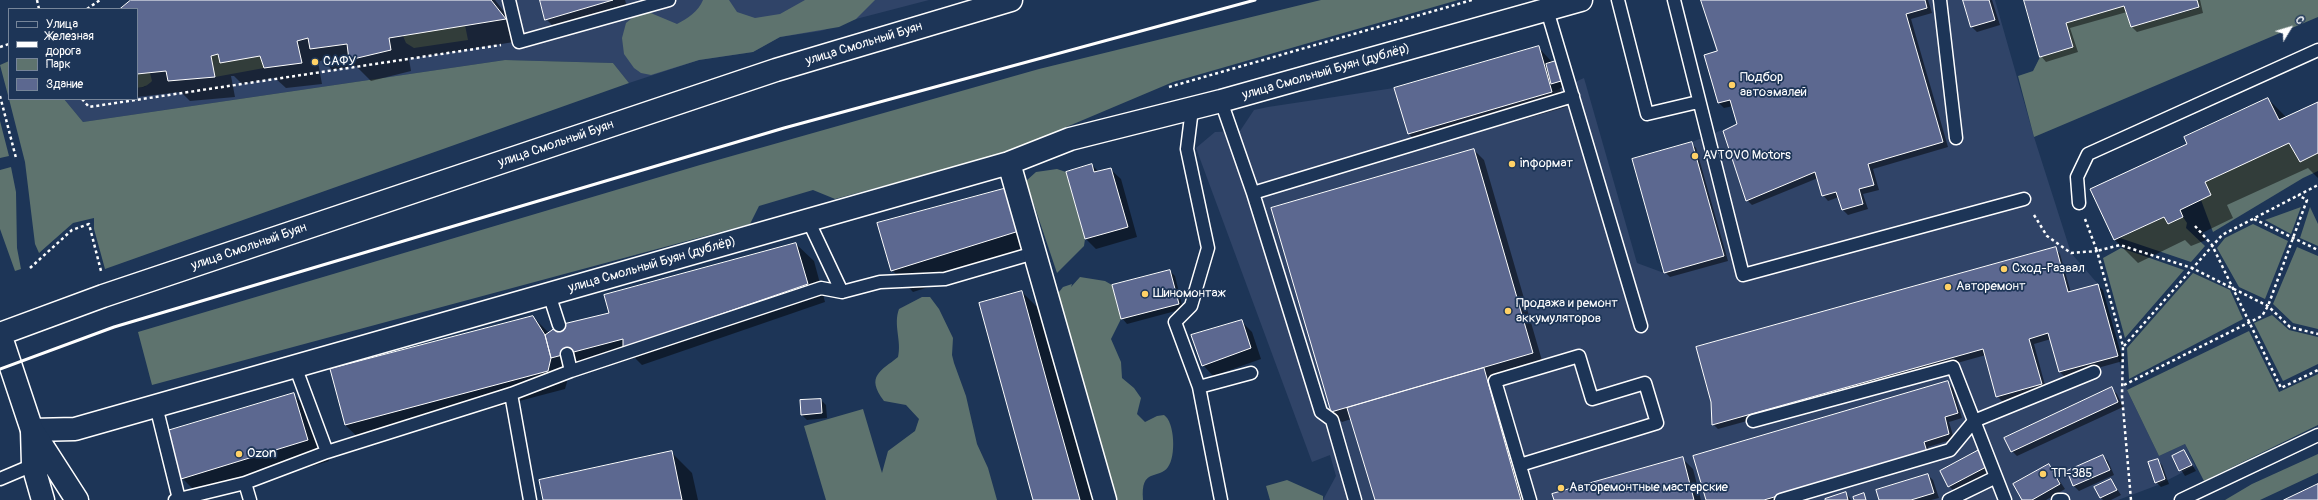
<!DOCTYPE html>
<meta charset="utf-8">
<style>
body{margin:0}
#map{position:relative;width:2318px;height:500px;overflow:hidden;background:#1d3557;font-family:Pangolin,sans-serif}
canvas{display:block}
.legend{position:absolute;left:8px;top:8px;width:130px;height:92px;box-sizing:border-box;background:#1d3557;border:1px solid #77869a;margin:0;padding:5px 7px;list-style:none;font-size:12px;color:#fff}
.legend li{display:flex;align-items:center;gap:8px;height:20px}
.legend b{width:20px;border:1px solid #77869a}
.north{position:absolute;left:2270px;top:8px;width:40px;height:40px;-webkit-text-stroke:3px #1d3557;paint-order:stroke;rotate:52deg;font-size:11px;font-weight:700;line-height:16px;text-align:center;color:#fff}
.north::after{content:'';display:block;margin:auto;width:14px;height:18px;background:#fff;clip-path:polygon(50% 0,100% 100%,50% 72%,0 100%)}
</style>
<div id="map">
<canvas width="2318" height="500"></canvas>
<ul class="legend">
<li><b style="height:5px;background:#1d3557"></b>Улица</li>
<li><b style="height:5px;background:#fff"></b>Железная дорога</li>
<li><b style="height:11px;background:#5e736e"></b>Парк</li>
<li><b style="height:11px;background:#5c6890"></b>Здание</li>
</ul>
<div class="north">С</div>
</div>
<script>
const c = document.querySelector('canvas').getContext('2d');
c.lineJoin = 'round';
function fillPath(path, color) { c.fillStyle = color; c.fill(path, 'evenodd'); }
function strokePath(path, color, width, dash) { c.strokeStyle = color; c.lineWidth = width; c.lineCap = dash ? 'butt' : 'round'; c.setLineDash(dash || []); c.stroke(path); }
function drawText(font, color, halo, rows, align = 'center') {
  c.font = font + ' Pangolin,sans-serif'; c.lineWidth = 3.5; c.setLineDash([]); c.textBaseline = 'middle'; c.strokeStyle = halo; c.fillStyle = color; for (const [text, x, y, turn = 0] of rows) {
    c.save(); c.translate(x, y); c.rotate((+turn || 0) * Math.PI / 180); c.textAlign = isNaN(turn) ? turn : align; if (halo) c.strokeText(text, 0, 0); c.fillText(text, 0, 0); c.restore();
  }
}
const built = new Path2D(`
 M131,0H929L856,19L821,31L780,37L753,52L699,60L629,83L613,63L505,60L83,122L64,99H137V88L145,87L150,73L137,74V9Z
 M1701,0H1995L2034,137L2071,253L2098,284L2127,390L2159,456L2185,444L2195,466L2158,485L2118,500H1323L1336,476L1330,455L1312,462L1196,148L1215,132L1240,131L1254,110L1268,107L1394,88L1408,134L1552,92L1584,78L1637,263L1664,273L1724,256L1692,142L1737,124L1730,100L1718,103L1704,55L1716,51Z`);
const green = new Path2D(`
 M703,0H729L737,12L755,18L780,14L805,0H875L856,19L839,27L780,37L753,52L699,60L651,75L641,73L634,68L624,54L622,38L626,23L632,18L646,11L677,24C688,18 698,12 703,0Z
 M1321,0H1458L1173,82L1064,128L1066,137L835,199L813,190L759,206L750,224L152,385L138,332L700,165L1039,69Z
 M2197,0H2318V17L2034,137L2018,76L2033,71L2040,57L2073,47L2066,23L2124,6L2131,27L2199,8Z
 M465,25L468,40L414,48L406,43L403,36Z
 M218,54L220,63L260,56L264,68L215,77L211,56Z
 M505,60L613,63L629,83L105,269L94,229V218L73,223L39,253L35,244L25,162L9,99H64L83,122Z
 M9,61V99L0,65Z
 M150,73L152,81C147,86 144,87 137,88V74Z
 M0,121L9,156L0,158Z
 M2289,143L2300,162L2318,153V171L2303,178L2213,232L2201,200L2211,195L2205,182Z
 M11,167L16,192L17,248L21,269L15,271L0,229V170Z
 M1057,169L1066,172L1085,239L1084,246L1057,273L1026,181L1036,172Z
 M2301,207L2291,234L2265,220Z
 M2310,207L2318,224V246L2300,238Z
 M2164,217L2168,224L2183,217L2187,223L2186,228L2205,246L2191,262L2120,238Z
 M2253,224L2288,241L2265,299L2239,287L2217,248L2225,238Z
 M2297,247L2318,256V329L2293,323L2273,304Z
 M2121,248L2184,270L2125,338L2103,258Z
 M2193,273L2230,290L2243,319L2129,379L2127,348Z
 M1080,277L1105,281L1112,285L1121,319L1111,339L1121,362L1122,378L1134,388L1141,398L1137,414L1145,422L1157,416L1164,415C1175,422 1176,457 1168,467C1159,480 1140,467 1143,500H1112L1055,297L1063,287L1072,284L1071,287Z
 M922,297H930L939,309L953,338L952,355L954,363L966,396L977,444L988,468L997,500H826L804,426L863,409L882,473L888,451L915,431L919,419L906,405L884,401C865,376 881,371 898,357C902,341 893,325 899,309Z
 M2272,315L2289,330L2318,337V364L2283,381L2254,323Z
 M2249,331L2279,392L2318,374V425L2204,481L2185,444L2159,456L2127,390Z
 M2318,454V473L2260,500H2225L2252,484Z
 M1287,480L1323,496V500H1270L1266,486Z`);
const shadow = new Path2D(`
 M133,0H495L526,40L409,59L411,71L371,81L356,66L332,70L323,60L318,62L322,84L286,88L275,78L242,84L234,76H231L235,97L190,101L181,92L137,97V9H122Z
 M541,0H625L630,17L564,37L546,19Z
 M1703,0H1928L1932,13L1911,19L1948,147L1873,169L1879,190L1863,194L1868,209L1848,215L1843,210L1839,197L1828,201L1823,195L1818,178L1752,205L1747,200L1738,125L1733,106L1724,108L1719,103L1718,52Z
 M1964,0H1992L2000,25L1977,32L1972,27Z
 M2025,0H2200L2203,13L2137,32L2132,27L2127,12L2070,28L2078,52L2046,62L2041,56Z
 M1538,47L1553,63L1556,62L1561,67L1565,86L1560,88L1566,107L1423,148L1409,134L1396,89Z
 M2268,99L2286,117L2318,103V178L2308,168L2227,205L2233,218L2202,233L2206,240L2191,246L2185,240L2138,263L2115,240L2188,144Z
 M1691,143L1696,148L1728,261L1670,277L1665,272Z
 M1474,150L1484,160L1543,364L1493,378L1531,500H1376L1351,419L1342,422L1332,412Z
 M1092,165L1099,172L1110,169L1121,179L1137,237L1096,249L1086,239L1067,172Z
 M1007,189L1040,251L913,292L892,270Z
 M796,244L814,261L825,302L642,365L635,358L569,375L565,389L363,442L345,425L533,317L549,333L610,314Z
 M2055,248L2060,254L2071,293L2098,285L2103,290L2123,361L2065,377L2060,372L2051,339L2034,344L2046,389L2002,401L1997,396L1986,355L1718,429L1713,424Z
 M1170,271L1175,276L1183,309L1127,324L1122,318Z
 M1022,292L1043,313L1095,500H1035Z
 M1241,321L1252,332L1261,359L1213,376L1203,365Z
 M1948,383L1953,388L1962,418L1949,422L1954,439L1928,447L1932,457L1786,500H1707Z
 M2112,389L2117,394L2123,407L2017,456L2012,451Z
 M293,394L314,415L329,461L203,499L182,478Z
 M821,400L826,405L827,418L807,420L802,415Z
 M671,452L692,473L698,500H544Z
 M1979,452L1992,471L1954,491L1949,486Z
 M2184,452L2196,471L2185,476L2173,457Z
 M2103,456L2108,461L2114,475L2079,491L2074,486L2068,472Z
 M1682,458L1693,469L1701,500H1555Z
 M2157,460L2162,465L2169,484L2161,487L2156,482Z
 M2049,465L2065,489L2046,500H2023Z
 M1928,475L1933,480L1939,498L1931,500H1880Z
 M2111,480L2121,495L2111,500H2103L2101,498Z
 M1846,493L1851,500H1826Z`);
const building = new Path2D(`
 M131,0H491L506,19L389,38L391,50L349,60L347,44L310,49L308,38L297,41L302,63L264,68L260,56L220,63L218,54L211,56L215,77L168,81L166,71L137,74V9H120Z
 M540,0H613L545,20Z
 M1701,0H1925L1927,8L1906,14L1943,142L1868,164L1874,185L1859,189L1863,204L1842,210L1836,192L1822,196L1815,172L1746,201L1723,131L1737,124L1730,100L1718,103L1704,55L1717,51Z
 M1963,0H1989L1995,20L1971,27Z
 M2024,0H2197L2199,7L2131,27L2124,6L2066,23L2073,47L2040,57Z
 M1539,46L1552,92L1408,134L1394,88Z
 M1556,61L1561,81L1551,84L1546,64Z
 M2268,98L2279,120L2318,102V153L2300,162L2289,143L2205,182L2211,195L2180,210L2183,217L2168,224L2164,217L2114,240L2090,189L2187,144L2184,137Z
 M1692,142L1724,256L1664,273L1632,159Z
 M1474,149L1533,353L1331,412L1271,208Z
 M1092,164L1094,172L1111,168L1128,227L1085,239L1066,172Z
 M1007,188L1019,231L891,271L877,223Z
 M796,243L808,284L623,348V339L551,358L545,335L559,325L609,313L604,295Z
 M2056,247L2068,292L2098,284L2118,356L2059,372L2048,333L2029,339L2042,384L1996,397L1983,349L1712,425L1711,402L1696,347Z
 M1170,270L1179,304L1121,319L1112,285Z
 M1022,291L1050,393L1080,500H1033L979,303Z
 M533,316L545,335L551,358L548,371L345,425L330,369Z
 M1242,320L1251,348L1202,366L1191,335Z
 M1484,368L1521,500H1375L1347,408Z
 M1948,381L1958,413L1945,417L1949,434L1924,442L1927,452L1764,500H1706L1693,456Z
 M2112,387L2118,402L2011,452L2004,438Z
 M294,393L308,440L181,479L167,431Z
 M821,399L822,413L801,415L800,400Z
 M1979,450L1988,466L1948,487L1940,471Z
 M2184,450L2192,465L2179,471L2172,456Z
 M672,451L682,500H543L539,480Z
 M2103,455L2110,470L2073,486L2067,471Z
 M1683,457L1694,500H1554L1552,494Z
 M2158,459L2165,479L2155,483L2148,462Z
 M2049,464L2060,484L2032,500H2022L2013,484Z
 M1928,474L1934,493L1911,500H1879L1876,490Z
 M2111,479L2117,490L2100,498L2094,487Z
 M2318,484V500H2284Z
 M1846,492L1848,500H1825V499Z
 M1864,493L1866,500H1854L1853,497Z`);
const path = new Path2D(`
 M37,0L39,9
 M87,9L100,0
 M0,47L9,44
 M1169,87L1472,0
 M0,96L16,158
 M82,99L89,107L501,45
 M2034,215L2047,236L2071,253L2097,251L2123,346L2122,396L2131,500
 M2085,219L2097,251L2120,245L2192,268L2268,306L2290,327L2318,334
 M2254,219L2318,250
 M2195,226L2212,245L2281,388L2318,370
 M30,268L72,230L89,224L101,271
 M2124,346L2222,235L2318,185
 M2124,385L2262,316L2268,306L2307,200L2298,195`);
const service = new Path2D(`
 M509,0L519,42L669,0
 M1618,0L1647,114L1698,102
 M1674,0L1743,275L2024,199
 M1940,0L1956,138
 M1547,10L1641,326
 M1221,101L1253,193L1321,412L1332,420L1355,500
 M1192,109L1187,149L1208,248L1191,306L1175,322L1199,387L1221,500
 M1253,193L1573,96
 M2079,203L2077,177L2088,154L2318,50
 M808,220L842,292
 M549,294L559,325
 M567,354L571,371
 M295,366L327,452
 M1199,387L1251,373
 M511,394L530,500
 M156,406L179,499
 M1753,421L1953,367L1996,477
 M1520,465L1657,423L1645,383L1592,399L1579,356L1495,381L1530,500
 M0,479L33,465
 M245,483L250,500
 M175,500L245,483L327,452L511,394L571,371L821,288L842,292L880,282L945,279L1034,253
 M1781,500L1950,450L1974,421L2094,372
 M1949,500L1996,477L2005,500
 M2058,500H2063
 M2181,500L2318,435`);
const minor = new Path2D(`
 M1009,163L1105,500
 M32,430L75,429L1009,163L1070,139L1221,101L1581,0`);
const primary = new Path2D(`
 M0,334L103,296L776,70L1011,0
 M0,334L32,430L77,500
 M32,430L33,465L43,500`);
const rail = new Path2D(`
 M0,369L114,327L784,128L1255,0`);
const markers = [
 [315,62,4,"#ffd166"],
 [1732,85,4,"#ffd166"],
 [1695,156,4,"#ffd166"],
 [1512,164,4,"#ffd166"],
 [2004,269,4,"#ffd166"],
 [1948,287,4,"#ffd166"],
 [1145,294,4,"#ffd166"],
 [1508,311,4,"#ffd166"],
 [239,454,4,"#ffd166"],
 [2043,474,4,"#ffd166"],
 [1561,488,4,"#ffd166"]
];
const streetNames = [
 ["улица Смольный Буян",864,44,-17],
 ["улица Смольный Буян (дублёр)",1326,72,-16],
 ["улица Смольный Буян",556,144,-19],
 ["улица Смольный Буян",249,247,-19],
 ["улица Смольный Буян (дублёр)",652,265,-16]
];
const poiNames = [
 ["САФУ",323,62],
 ["Подбор",1740,78],
 ["автоэмалей",1740,93],
 ["AVTOVO Motors",1703,156],
 ["inформат",1520,164],
 ["Сход-Развал",2012,269],
 ["Авторемонт",1956,287],
 ["Шиномонтаж",1153,294],
 ["Продажа и ремонт",1516,304],
 ["аккумуляторов",1516,319],
 ["Ozon",247,454],
 ["ТП-385",2051,474],
 ["Авторемонтные мастерские",1569,488]
];
fillPath(built, '#304468');
fillPath(green, '#5e736e');
fillPath(shadow, '#0007');
fillPath(building, '#5c6890');
strokePath(building, '#fff', 1);
strokePath(service, '#fff', 15);
strokePath(minor, '#fff', 25);
strokePath(primary, '#fff', 25);
strokePath(path, '#fff', 2.5, [3, 3]);
strokePath(service, '#1d3557', 12);
strokePath(minor, '#1d3557', 22);
strokePath(primary, '#1d3557', 22);
strokePath(rail, '#fff', 3);
for (const [x, y, r, color] of markers) { const dot = new Path2D(); dot.arc(x, y, r, 0, 2 * Math.PI); c.fillStyle = color; c.fill(dot); strokePath(dot, '#1d3557', 1.5); }
drawText('13px', '#fff', '#1d3557', streetNames);
drawText('13px', '#fff', '#1d3557', poiNames, 'left');
</script>
